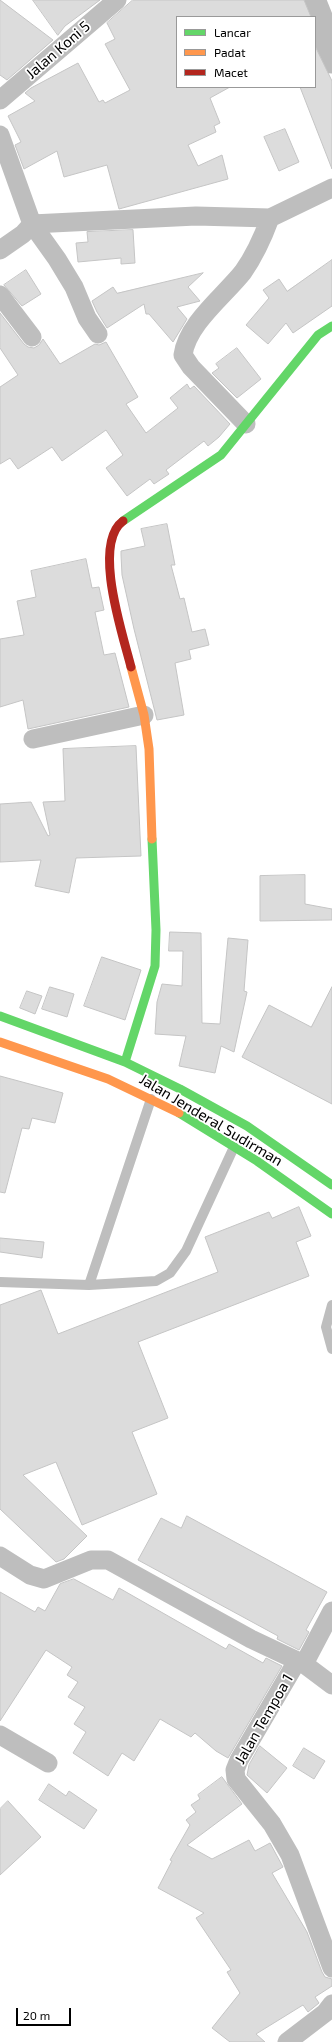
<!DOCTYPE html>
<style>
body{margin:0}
#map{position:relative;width:332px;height:2042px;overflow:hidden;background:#fff;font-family:"Exo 2",sans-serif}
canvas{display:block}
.legend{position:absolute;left:176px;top:16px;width:140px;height:72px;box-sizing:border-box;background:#fff;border:1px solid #999;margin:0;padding:5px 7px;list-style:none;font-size:12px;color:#000}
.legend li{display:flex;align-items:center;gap:8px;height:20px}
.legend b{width:20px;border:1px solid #999}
.scale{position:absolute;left:16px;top:2008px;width:55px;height:18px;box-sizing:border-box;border:2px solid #000;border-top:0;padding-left:5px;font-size:12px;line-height:14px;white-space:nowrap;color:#000;-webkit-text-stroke:3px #fff;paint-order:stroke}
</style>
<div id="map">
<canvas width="332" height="2042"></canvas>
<ul class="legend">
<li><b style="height:5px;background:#63d668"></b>Lancar</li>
<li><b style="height:5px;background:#ff974d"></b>Padat</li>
<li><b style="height:5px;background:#b3261e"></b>Macet</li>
</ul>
<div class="scale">20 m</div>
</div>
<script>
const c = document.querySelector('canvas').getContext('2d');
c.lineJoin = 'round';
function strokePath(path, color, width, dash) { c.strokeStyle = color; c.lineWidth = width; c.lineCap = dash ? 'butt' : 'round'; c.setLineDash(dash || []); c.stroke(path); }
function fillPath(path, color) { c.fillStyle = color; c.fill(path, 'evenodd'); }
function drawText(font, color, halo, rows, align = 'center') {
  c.font = font + ' "Exo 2",sans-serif'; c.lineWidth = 3.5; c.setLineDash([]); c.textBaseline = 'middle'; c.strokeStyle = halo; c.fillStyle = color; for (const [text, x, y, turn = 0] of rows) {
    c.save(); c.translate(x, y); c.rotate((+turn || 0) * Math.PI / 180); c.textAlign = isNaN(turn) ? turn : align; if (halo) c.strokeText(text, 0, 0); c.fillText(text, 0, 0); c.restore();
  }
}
const river = new Path2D(`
 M309,0L332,57`);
const building = new Path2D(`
 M0,0L53,40L7,80L0,75Z
 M33,0H100L65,26L58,35Z
 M133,0H304L311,17H177V87H230L210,98L220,123L214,126L216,132L188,145L198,166L222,155L228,179L119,209L107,165L64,177L57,151L24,169L15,145L21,142L8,116L35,101L25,93L31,88L78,63L99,102L103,100L105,103L130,90L105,44L115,39L107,23Z
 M315,46L332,81V169L300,87H315Z
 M285,129L299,162L279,171L264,137Z
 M133,230L135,263L121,264V258L78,262L76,243L88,242L87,232Z
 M332,260V306L293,333L286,323L268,344L246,325L269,298L263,290L279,279L287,291Z
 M26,270L41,294L22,306L4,285Z
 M203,273L188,287L200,301L177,307L187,319L173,342L149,314H146L144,304L107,328L97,312L92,301L113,287L117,293Z
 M0,313L24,344L28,347L34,348L39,345L43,339L60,364L95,344L99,345L106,342L138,397L126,404L146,433L178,408L170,398L187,384L190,389L194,386L230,424L219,437L208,446L204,441L166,470L169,474L154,484L150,479L127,496L106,468L123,455L106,430L62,461L52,447L18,469L10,458L0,464V387L18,375L0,348Z
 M237,348L261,379L237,398L212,373L219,368L216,364Z
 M167,524L175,565H171L180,599L184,598L192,632L205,629L209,645L189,650L191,659L175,663L184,715L157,720L134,629L122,575L121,555V551L145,546L141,529Z
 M86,559L92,588L99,587L104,610L95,612L104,655L115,653L129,707L28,729L23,700L0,707V639L24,635L17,601L36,597L31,571Z
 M136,746L141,856L76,858L69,893L35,886L41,860L0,862V804L31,802L48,836L50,835L43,802L65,801L63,749Z
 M305,875V904L332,909V920L260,921V876Z
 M170,932L201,933L202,1023L220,1024L228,938L248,940L244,991L247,992L234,1052L221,1046L215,1073L179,1066L186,1036L155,1034L157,1002L162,984L182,986L183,951H169Z
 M102,957L141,970L125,1020L84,1006Z
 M50,987L74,994L67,1017L42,1009Z
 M332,987V1104L242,1057L269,1005L311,1027Z
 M27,991L42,996L35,1014L20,1008Z
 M0,1076L63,1093L55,1123L32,1118L29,1129L22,1128L5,1193L0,1192Z
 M299,1207L311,1236L296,1242L309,1276L138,1342L168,1418L132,1432L157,1494L82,1525L56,1462L23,1475L87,1536L64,1559L56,1562L0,1509V1305L41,1290L58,1334L218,1272L205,1237L269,1212L272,1218Z
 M0,1238L44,1242L42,1258L0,1252Z
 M187,1516L327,1592L306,1630L309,1632L299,1650L277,1639L278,1636L138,1560L161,1518L181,1528Z
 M74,1579L113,1600L119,1588L226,1649L229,1644L263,1663L266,1658L282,1666L228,1758L216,1751L195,1733L191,1737L160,1719L134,1761L122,1753L108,1776L73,1753L86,1732L74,1724L85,1707L68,1697L78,1682L67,1675L72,1667L46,1650L0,1721V1592L35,1612L38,1607L45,1611L60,1584Z
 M260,1746L287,1768L267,1793L247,1775L249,1765Z
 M304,1748L325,1761L314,1779L293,1766Z
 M222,1777L242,1804L187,1845L212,1859L249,1840L255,1851L270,1843L283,1867L272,1873L307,1932L322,1972L325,1977L332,1979V1986L315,1997L319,2003L308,2012L303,2005L256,2034L265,2042H230L212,2028L240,1993L227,1972L231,1970L196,1918L204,1913L158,1888L172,1861L170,1860L190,1825L186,1820L196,1812L191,1805L200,1799L198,1795Z
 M49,1784L66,1796L69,1791L97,1810L84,1829L39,1800Z
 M8,1801L41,1837L0,1875V1809Z`);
const lane = new Path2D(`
 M0,1282L89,1285L156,1281L170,1273L186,1251L234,1147
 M89,1285L151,1099
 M332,1305L326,1327L332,1349`);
const street = new Path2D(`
 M0,100L117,0
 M0,135L32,224L57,259L74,287L87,318L98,334
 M0,250L23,234L32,224L196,216L270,218L332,188
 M0,295L32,337
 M246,424L191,367L183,355C187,324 224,296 243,272C255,255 263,237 270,218
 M33,739L144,715
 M0,1556L30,1575L44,1579L91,1560H108L251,1639L304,1664L332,1685
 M297,1661L239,1760L235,1770L236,1779L272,1824L290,1855L332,1968
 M304,1664L332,1611
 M0,1735L48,1763
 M287,2042L325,2013L332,2004`);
const fast = new Path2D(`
 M123,521L221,455L318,335L332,326
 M0,1016L125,1062L180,1089L247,1126L332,1185
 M125,1062L155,966L156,930L152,839
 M179,1113L257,1161L332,1214`);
const slow = new Path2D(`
 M131,667L144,715L149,749L152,839
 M0,1042L108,1079L179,1113`);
const jam = new Path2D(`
 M123,521C92,544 123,635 131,667`);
const streetNames = [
 ["Jalan Koni 5",58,50,-41],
 ["Jalan Jenderal Sudirman",211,1120,31],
 ["Jalan Tempoa 1",264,1719,-60]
];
strokePath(river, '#bcbcbc', 33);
fillPath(building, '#dcdcdc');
strokePath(building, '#c5c5c5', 1);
strokePath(lane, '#bebebe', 10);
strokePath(street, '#bebebe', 19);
strokePath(fast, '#63d668', 9);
strokePath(slow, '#ff974d', 9);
strokePath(jam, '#b3261e', 9);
drawText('15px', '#000', '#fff', streetNames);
</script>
